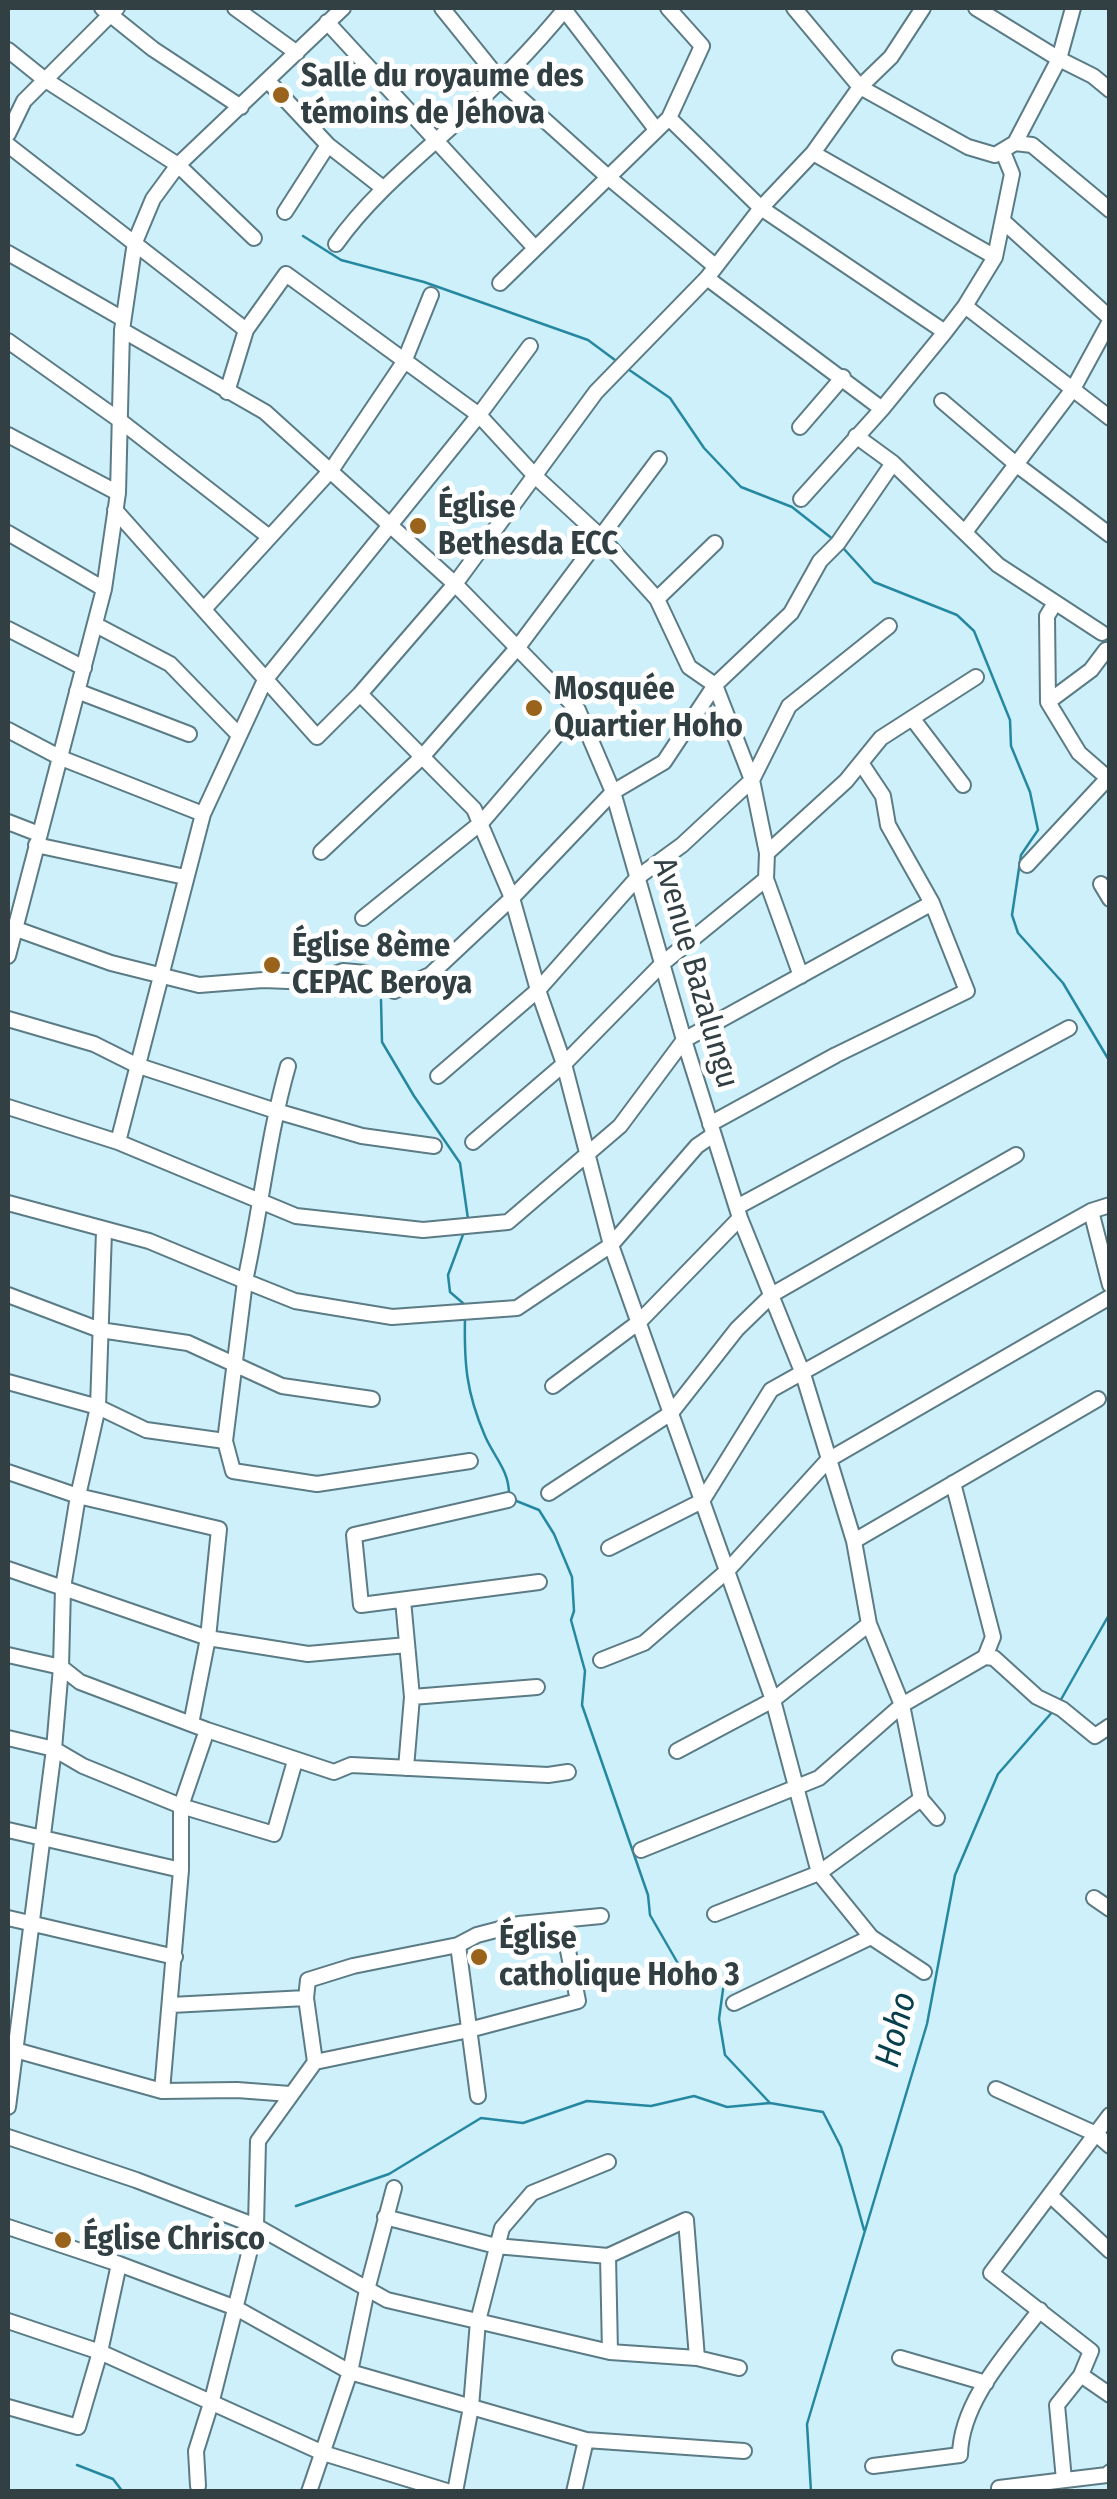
<!DOCTYPE html>
<meta charset="utf-8">
<style>
body{margin:0}
#map{position:relative;width:1117px;height:2499px;overflow:hidden;background:#cdf0fb;font-family:"Fira Sans Condensed",sans-serif}
canvas{display:block}
.frame{position:absolute;inset:0;border:10px solid #324044;pointer-events:none}
</style>
<div id="map">
<canvas width="1117" height="2499"></canvas>
<div class="frame"></div>
</div>
<script>
const c = document.querySelector('canvas').getContext('2d');
c.lineJoin = 'round';
function strokePath(path, color, width, dash) { c.strokeStyle = color; c.lineWidth = width; c.lineCap = dash ? 'butt' : 'round'; c.setLineDash(dash || []); c.stroke(path); }
function drawText(font, color, halo, rows, align = 'center') {
  c.font = font + ' "Fira Sans Condensed",sans-serif'; c.lineWidth = 10; c.setLineDash([]); c.textBaseline = 'middle'; c.strokeStyle = halo; c.fillStyle = color; for (const [text, x, y, turn = 0] of rows) {
    c.save(); c.translate(x, y); c.rotate((+turn || 0) * Math.PI / 180); c.textAlign = isNaN(turn) ? turn : align; if (halo) c.strokeText(text, 0, 0); c.fillText(text, 0, 0); c.restore();
  }
}
const stream = new Path2D(`
 M303,236L341,260L424,282L588,340L619,363
 M625,367L670,398L704,448L741,487L792,507L834,540
 M844,549L874,582L957,615L974,631L1010,720L1011,746L1030,792L1038,830L1021,855L1012,915L1018,933L1063,983L1110,1062
 M381,1000L382,1042L414,1096L460,1163L468,1219
 M464,1304L450,1292L448,1275L464,1232
 M465,1317C464,1363 466,1392 485,1436C494,1457 509,1470 509,1494
 M514,1500L539,1510L554,1534L572,1577L574,1611L571,1620L585,1671L582,1705L648,1895L650,1915L680,1967L715,1974L724,1982L719,2019L725,2055L770,2103
 M1059,1703L1110,1613
 M296,2206L389,2174L481,2118L523,2123L587,2101L651,2106L694,2096L727,2107L770,2103L823,2112L841,2147L864,2230
 M77,2465L113,2479L123,2492
 M811,2492L807,2424L927,2024L955,1875L998,1774L1054,1710`);
const minor = new Path2D(`
 M102,8L153,49L241,107
 M235,8L297,53
 M442,8L500,80L608,177L715,266
 M563,8L655,128
 M794,8L860,87L968,147L995,155L1015,143L1032,145L1110,210
 M976,8L1059,59L1073,8
 M327,22L535,248
 M8,50L44,79L178,165L254,238
 M268,81L328,145L383,188
 M669,118L761,208L945,332
 M8,134L24,101L117,8
 M1015,143L1059,59L1093,76L1110,90
 M8,145L246,330
 M813,153L995,257
 M285,212L328,145
 M1004,222L1110,318
 M336,244C368,199 408,166 449,129C490,92 531,51 566,8
 M8,253L123,319
 M707,278L882,409
 M500,283L669,118L702,46L668,8
 M965,306L1110,418
 M122,330L265,412L455,584L578,710L613,792L684,1040L740,1218L803,1374L854,1541L869,1624L902,1705L921,1799L937,1818
 M8,341L118,419L268,536
 M227,392L246,330L286,274L479,415L536,477L600,536L657,599L689,667L715,685L752,780L767,853L766,879L801,976
 M942,401L1017,465L1110,535
 M800,427L843,377
 M8,435L118,493
 M856,436L893,463L998,565L1102,633
 M801,499L882,409L945,332L965,306L995,257L1012,174L1003,152
 M115,510L317,737L360,694L455,584L596,392L707,278L761,208L813,153L860,87L891,57L923,8
 M965,532L1073,389L1110,321
 M8,533L104,589
 M657,599L715,543
 M1055,603L1047,616L1048,702L1079,753L1110,780
 M205,608L332,469L404,362L431,295
 M96,625L170,664L238,734
 M8,629L84,668
 M77,691L189,734
 M360,694L474,809L512,898L538,990L564,1064L611,1245L773,1700L819,1873L871,1937L924,1972
 M1048,702L1091,670L1106,650
 M912,718L963,785
 M8,730L61,758L203,814
 M8,822L39,834
 M36,845L185,877
 M321,852L422,757L518,647L659,459
 M767,853L846,781L881,738L976,677
 M1027,865L1108,778
 M1101,884L1110,899
 M363,918L482,822L578,710
 M8,926L111,963L199,985L263,980L313,982L343,971L366,973L394,991L430,975L512,898L613,792L664,762L715,685L791,613L820,561L838,543L893,463
 M8,956L104,589L118,493L122,330L135,242L153,199L178,165L343,8
 M8,1019L94,1044L136,1065L276,1111L362,1136L434,1146
 M288,1066C268,1136 261,1209 245,1281L295,1301L392,1317L517,1308L611,1245L697,1146L713,1135
 M438,1076L538,990L638,877L682,845L752,780L789,706L889,626
 M8,1107L118,1142L296,1216L423,1230L508,1222L620,1126L684,1040L932,903
 M710,1124L836,1055L967,991L932,903L888,825L883,796L861,763
 M118,1142L203,814L265,680L479,415L530,346
 M473,1142L564,1064L663,963L766,879
 M8,1203L149,1241L245,1281L225,1441L233,1471L317,1484L470,1461
 M737,1207L1069,1028
 M1091,1211L1110,1285
 M8,1295L100,1330L188,1343L282,1386L372,1399
 M8,1382L98,1407L146,1430L225,1441
 M553,1386L639,1322L740,1218
 M8,1472L78,1496L219,1529L208,1638L191,1724
 M953,1483L993,1637L985,1657
 M549,1493L671,1413L737,1329L773,1294L1016,1155
 M508,1500L354,1535L361,1605L539,1582
 M854,1541L1098,1399
 M609,1548L702,1501L771,1390L1091,1211L1110,1205
 M8,1569L208,1638L308,1654L407,1645
 M403,1600L412,1697L406,1768
 M8,1655L61,1667L80,1682L207,1730L334,1772L351,1765L548,1775L568,1772
 M601,1660L644,1643L727,1571L828,1460L1110,1297
 M412,1697L537,1687
 M8,1738L54,1749L83,1766L181,1806L274,1834L295,1761
 M677,1751L773,1700L869,1624
 M8,1830L181,1870
 M641,1850L819,1778L902,1705L985,1657L994,1658L1037,1697L1062,1709L1095,1736L1110,1726
 M1094,1898L1110,1909
 M715,1914L819,1873L921,1799
 M8,1918L175,1957
 M458,1945L478,2096
 M734,2003L871,1937
 M171,2005L306,1998
 M8,2048L162,2091L237,2090L290,2094
 M315,2062L469,2030L578,2001L562,1920
 M996,2089L1096,2134L1110,2146
 M162,2091L181,1870V1806L207,1730
 M8,2107L54,1749L61,1667L63,1588L78,1496L98,1407L104,1231
 M8,2137L136,2180L256,2226L387,2300L610,2352L697,2358L739,2368
 M1050,2195L1110,2251
 M385,2217L496,2246L608,2256L686,2220L697,2358
 M8,2227L119,2264L236,2308L350,2372L586,2440L744,2451
 M608,2256L610,2352
 M8,2321L100,2352L323,2453L450,2492
 M900,2358L986,2383
 M1081,2375L1110,2395
 M8,2407L78,2427L100,2352L119,2264
 M873,2466L960,2455C961,2401 1008,2352 1040,2310
 M1064,2480L1057,2405L1081,2375L1091,2351L991,2273L1110,2115
 M198,2486L196,2451L212,2400L256,2226L258,2141L315,2062L306,1998L308,1980L353,1966L458,1945L477,1935L519,1924L601,1916
 M999,2488L1107,2475L1110,2472
 M309,2492L350,2372L367,2290L394,2188
 M455,2492L471,2407L478,2321L502,2228L532,2193L608,2162
 M574,2492L586,2440`);
const markers = [
 [281,95,10,"#99631b"],
 [418,526,10,"#99631b"],
 [534,708,10,"#99631b"],
 [272,965,10,"#99631b"],
 [479,1957,10,"#99631b"],
 [63,2240,10,"#99631b"]
];
const poiNames = [
 ["Salle du royaume des",301,77],
 ["témoins de Jéhova",301,114],
 ["Église",438,508],
 ["Bethesda ECC",438,545],
 ["Mosquée",554,690],
 ["Quartier Hoho",554,727],
 ["Église 8ème",292,947],
 ["CEPAC Beroya",292,984],
 ["Église",499,1939],
 ["catholique Hoho 3",499,1976],
 ["Église Chrisco",83,2240]
];
const streetNames = [
 ["Avenue Bazalungu",695,973,74]
];
const waterNames = [
 ["Hoho",897,2030,-76]
];
strokePath(stream, '#2588a0', 2.5);
strokePath(minor, '#5b7b85', 18);
strokePath(minor, '#fff', 14);
for (const [x, y, r, color] of markers) { const dot = new Path2D(); dot.arc(x, y, r, 0, 2 * Math.PI); c.fillStyle = color; c.fill(dot); strokePath(dot, '#fff', 4); }
drawText('bold 32px', '#324044', '#fff', poiNames, 'left');
drawText('32px', '#324044', '#fff', streetNames);
drawText('italic 35px', '#07404d', '#fff', waterNames);
</script>
